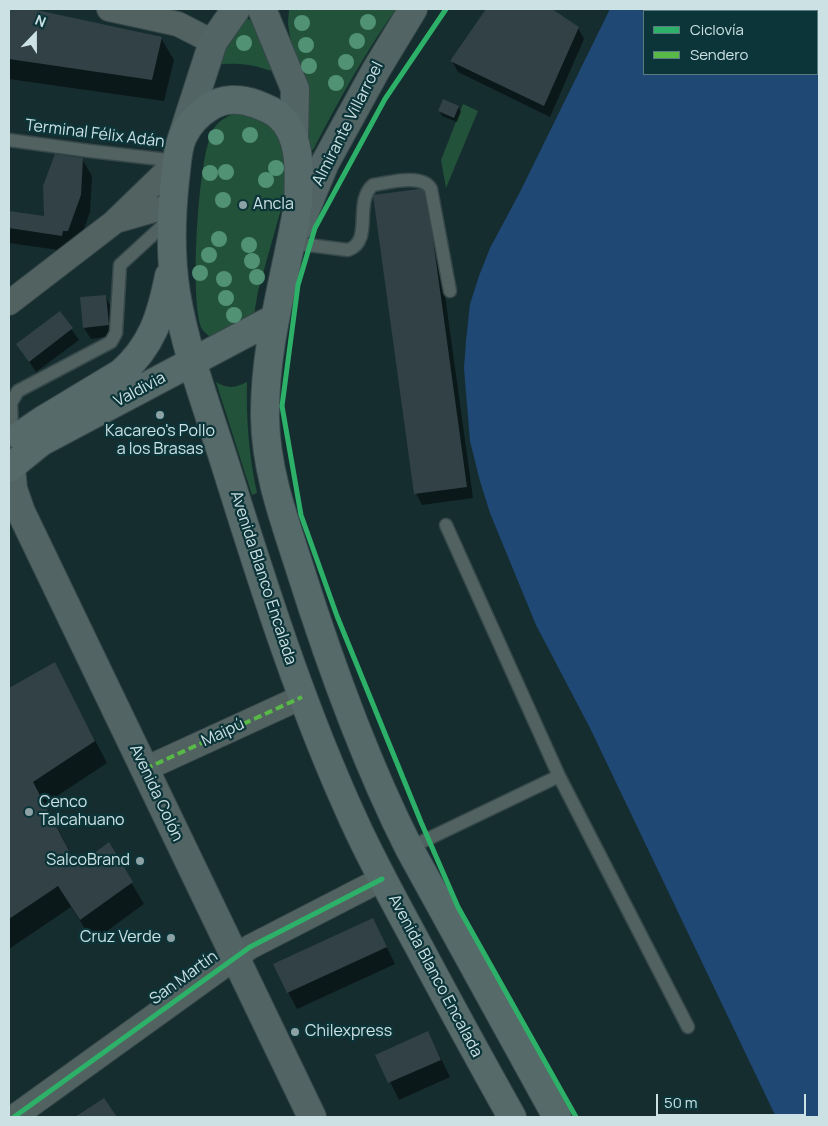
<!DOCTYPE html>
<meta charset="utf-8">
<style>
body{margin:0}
#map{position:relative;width:828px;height:1126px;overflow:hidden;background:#162d30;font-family:Manrope,sans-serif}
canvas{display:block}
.frame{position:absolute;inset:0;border:10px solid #cce1e3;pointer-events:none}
.legend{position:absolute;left:643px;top:10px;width:175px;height:65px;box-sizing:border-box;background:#0c353a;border:1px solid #597a7e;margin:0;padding:6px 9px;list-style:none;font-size:15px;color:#cce1e3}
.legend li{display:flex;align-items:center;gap:10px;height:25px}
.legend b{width:25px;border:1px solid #597a7e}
.north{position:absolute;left:10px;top:10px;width:50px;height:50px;-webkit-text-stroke:4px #0c353a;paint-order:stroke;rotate:22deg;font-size:14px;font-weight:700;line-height:20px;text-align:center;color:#cce1e3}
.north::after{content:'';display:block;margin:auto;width:18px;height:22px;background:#cce1e3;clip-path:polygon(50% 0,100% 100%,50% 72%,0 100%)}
.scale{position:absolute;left:656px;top:1094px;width:150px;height:22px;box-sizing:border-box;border:2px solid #cce1e3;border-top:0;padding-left:6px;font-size:15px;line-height:18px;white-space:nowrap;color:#cce1e3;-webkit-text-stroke:4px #0c353a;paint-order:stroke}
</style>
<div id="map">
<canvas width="828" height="1126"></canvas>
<div class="frame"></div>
<ul class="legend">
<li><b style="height:6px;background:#2db169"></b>Ciclovía</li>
<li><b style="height:6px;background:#58b947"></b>Sendero</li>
</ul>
<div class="north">N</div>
<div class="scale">50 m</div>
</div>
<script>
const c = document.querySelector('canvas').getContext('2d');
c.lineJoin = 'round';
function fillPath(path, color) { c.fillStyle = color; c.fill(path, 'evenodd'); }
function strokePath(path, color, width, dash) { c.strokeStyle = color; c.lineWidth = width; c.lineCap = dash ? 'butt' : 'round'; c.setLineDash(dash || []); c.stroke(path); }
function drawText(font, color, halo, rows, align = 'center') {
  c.font = font + ' Manrope,sans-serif'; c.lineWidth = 4.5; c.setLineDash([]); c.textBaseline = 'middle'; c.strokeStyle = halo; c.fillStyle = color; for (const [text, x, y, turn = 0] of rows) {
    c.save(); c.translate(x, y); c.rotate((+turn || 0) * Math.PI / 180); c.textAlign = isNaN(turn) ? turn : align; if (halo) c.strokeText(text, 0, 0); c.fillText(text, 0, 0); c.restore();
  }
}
const green = new Path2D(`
 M289,9H396C364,54 338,102 313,150H308L288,24Z
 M245,17C265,26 267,52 272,71C252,64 235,62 214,65Z
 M463,104L478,111L446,188L441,160Z
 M241,111L281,131L289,165L283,202L258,291L254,315L210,337C208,335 204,332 202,329C189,303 198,154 213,130C219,119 230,115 241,111Z
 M216,382C228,389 236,388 247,382C246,419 249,456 257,493L252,495Z`);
const water = new Path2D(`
 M610,9H819V1117H776L590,728L536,625L490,513L480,481L470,441L464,368L466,341L470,304L479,276L490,248L520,192ZM644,11H817V74H644Z`);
const shadow = new Path2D(`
 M9,9H26L161,38L174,60L164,101L9,79Z
 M488,9H550L578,28L584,39L550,117L458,72L452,61Z
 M458,107L461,112L457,122L442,116L439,110Z
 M82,159L92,176L90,212L77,248L72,252L9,243V212L46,218Z
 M425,190L432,201L473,498L422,505L416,493Z
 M105,296L111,307L114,336L91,339L84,328Z
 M60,313L79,340L36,372L18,345Z
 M54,663L107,763L45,804L78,867L108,844L144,904L93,941L71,907L9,949V689Z
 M373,919L395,964L297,1009L288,992Z
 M428,1032L450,1077L399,1100L377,1055Z`);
const building = new Path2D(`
 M9,9H32L162,37L152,80L9,59Z
 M486,9H552L579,27L544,106L450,61Z
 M443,99L459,106L454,118L438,111Z
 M55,154L83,158L81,195L68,231H63L62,236L9,228V211L44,216L43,186Z
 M426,188L467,487L414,494L373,195Z
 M106,295L109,325L83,328L80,297Z
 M60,311L73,328L29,362L16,344Z
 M55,662L95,741L33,782L77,866L109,842L133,882L80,920L58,886L9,919V688Z
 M373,918L387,947L287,993L273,964Z
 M428,1031L441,1060L388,1083L375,1055Z
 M104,1098L117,1117H75Z`);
const lane = new Path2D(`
 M9,140L90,151L177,161
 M292,243L348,250C374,241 353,202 373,185C388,183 422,173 431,189L450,291
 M12,441L11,403L18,391L111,342L116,333L120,265L169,220
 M559,776L688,1027
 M409,848L559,776L446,525`);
const street = new Path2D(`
 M109,9L178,24L213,42
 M119,220L154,210L172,208
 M9,303L113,223L177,161
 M145,769L302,697
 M14,1117L250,947L382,879`);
const secondary = new Path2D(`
 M262,9L295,89L294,139
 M182,138L213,42L236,9
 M298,228L325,163L376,70L413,9
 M11,466L13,489L21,512L312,1117`);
const primary = new Path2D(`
 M21,435L43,420L121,373C152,346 161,316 169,276
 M9,468L41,442L275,318
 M512,1117C480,1060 449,1003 418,945C396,904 373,863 354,821C302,708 264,588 227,470C209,412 186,353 176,293C170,256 171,217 175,180C177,165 177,149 183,136C189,124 197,115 208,108C222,98 240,98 256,104C264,107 272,110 278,115C303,135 299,177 298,205C286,276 264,345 265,418C266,471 284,519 300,569C330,664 364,759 409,848L557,1117`);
const quiet = new Path2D(`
 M145,769L302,697`);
const cycleway = new Path2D(`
 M446,9L385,99L315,228L298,285L282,406L301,515L337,616L421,822L458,907L576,1117
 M14,1117L250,947L382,879`);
const trees = [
 [368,22],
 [302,23],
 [357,41],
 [244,43],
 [306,45],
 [346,62],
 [309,66],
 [336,83],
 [250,135],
 [216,137],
 [276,168],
 [226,172],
 [210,173],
 [266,180],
 [223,200],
 [219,239],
 [249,245],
 [209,255],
 [252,261],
 [200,273],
 [257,277],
 [224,279],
 [226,298],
 [234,315]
];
const markers = [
 [243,205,5,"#8ca2a4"],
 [160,415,5,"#8ca2a4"],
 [29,812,5,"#8ca2a4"],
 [140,861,5,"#8ca2a4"],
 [171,938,5,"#8ca2a4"],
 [295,1032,5,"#8ca2a4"]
];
const streetNames = [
 ["Almirante Villarroel",348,124,-63],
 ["Terminal Félix Adán",95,134,7],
 ["Valdivia",140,390,-28],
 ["Avenida Blanco Encalada",263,578,72],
 ["Maipú",223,733,-25],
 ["Avenida Colón",156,793,65],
 ["Avenida Blanco Encalada",435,976,62],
 ["San Martín",184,978,-36]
];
const poiNames = [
 ["Ancla",253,205],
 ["Kacareo's Pollo",160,432,"center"],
 ["a los Brasas",160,450,"center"],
 ["Cenco",39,803],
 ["Talcahuano",39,821],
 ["SalcoBrand",130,861,"right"],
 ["Cruz Verde",161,938,"right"],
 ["Chilexpress",305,1032]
];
fillPath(green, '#23523a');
fillPath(water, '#1f4875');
fillPath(shadow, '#0007');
fillPath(building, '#314145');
strokePath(lane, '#36484a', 15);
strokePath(street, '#36484a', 26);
strokePath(secondary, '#36484a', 30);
strokePath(primary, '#36484a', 30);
strokePath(lane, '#526261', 12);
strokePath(street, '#526261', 24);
strokePath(secondary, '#526463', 28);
strokePath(primary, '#576a6a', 28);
strokePath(quiet, '#58b947', 4, [8, 4]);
strokePath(cycleway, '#2db169', 5);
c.fillStyle = '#519274';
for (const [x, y] of trees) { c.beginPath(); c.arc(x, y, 8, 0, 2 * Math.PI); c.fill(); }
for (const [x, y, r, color] of markers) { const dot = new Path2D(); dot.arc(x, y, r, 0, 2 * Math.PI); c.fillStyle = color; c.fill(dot); strokePath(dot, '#0c353a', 2); }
drawText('16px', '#cce1e3', '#0c353a', streetNames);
drawText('16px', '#cce1e3', '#0c353a', poiNames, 'left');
</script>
